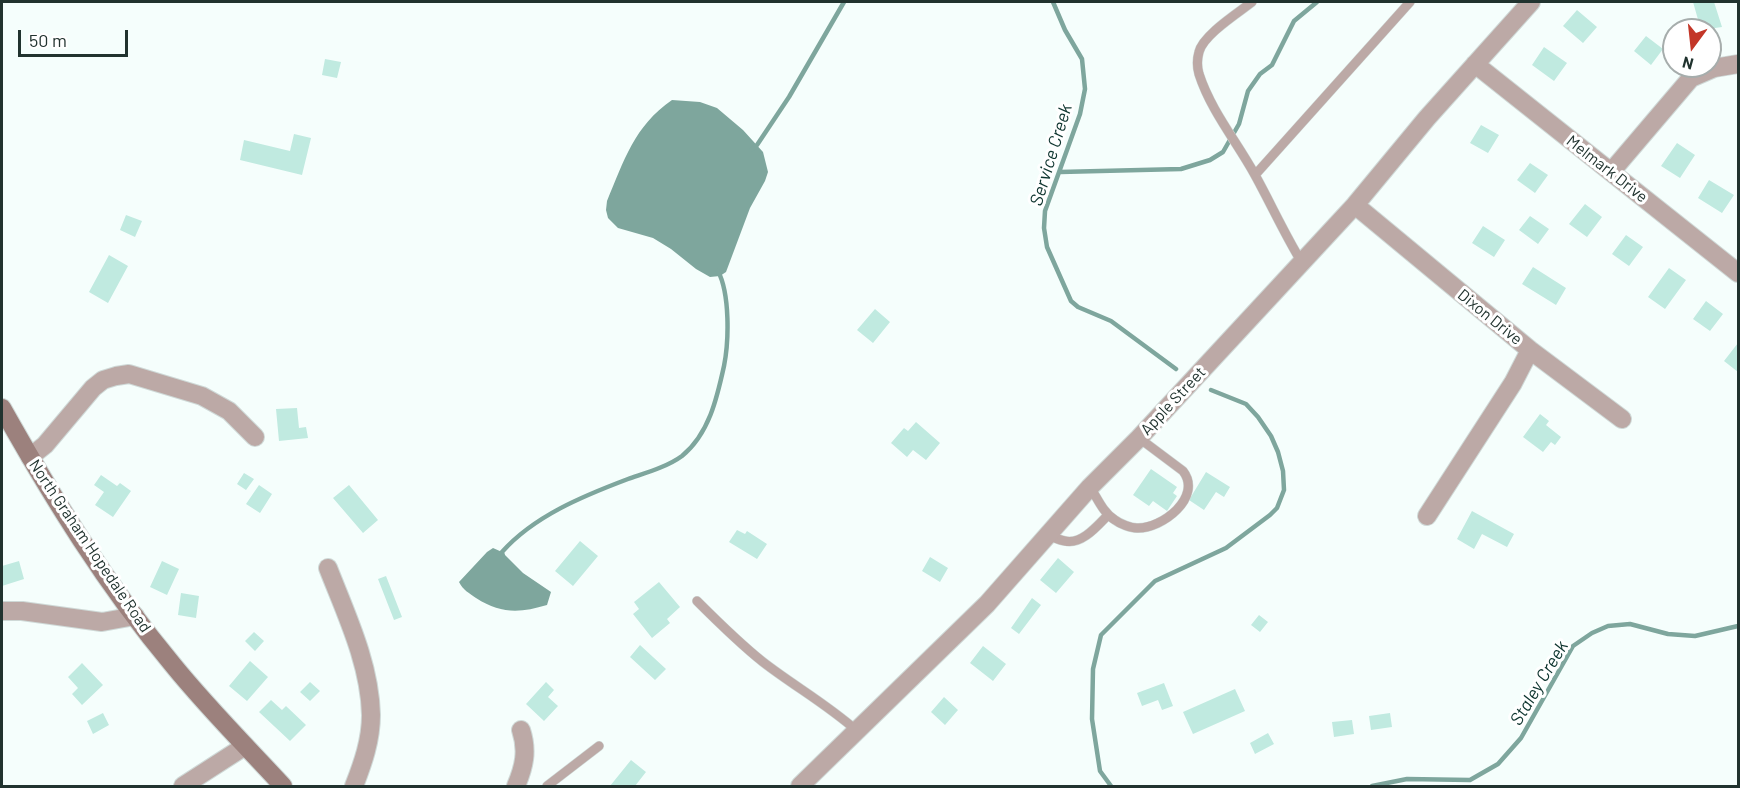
<!DOCTYPE html>
<style>
body{margin:0}
#map{position:relative;width:1740px;height:788px;overflow:hidden;background:#f5fefc;font-family:Barlow,sans-serif}
canvas{display:block}
.frame{position:absolute;inset:0;border:3px solid #21332f;pointer-events:none}
.north{position:absolute;left:1662px;top:18px;width:60px;height:60px;box-sizing:border-box;background:#fff;border:2px solid #a6adac;border-radius:50%;rotate:195deg;font-size:16px;font-weight:700;line-height:24px;text-align:center;color:#21332f}
.north::after{content:'';display:block;margin:auto;width:21px;height:27px;background:#c33628;clip-path:polygon(50% 0,100% 100%,50% 72%,0 100%)}
.scale{position:absolute;left:18px;top:30px;width:110px;height:27px;box-sizing:border-box;border:3px solid #21332f;border-top:0;padding-left:8px;font-size:18px;line-height:21px;white-space:nowrap;color:#21332f;-webkit-text-stroke:4px #fff;paint-order:stroke}
</style>
<div id="map">
<canvas width="1740" height="788"></canvas>
<div class="frame"></div>
<div class="north">N</div>
<div class="scale">50 m</div>
</div>
<script>
const c = document.querySelector('canvas').getContext('2d');
c.lineJoin = 'round';
function fillPath(path, color) { c.fillStyle = color; c.fill(path, 'evenodd'); }
function strokePath(path, color, width, dash) { c.strokeStyle = color; c.lineWidth = width; c.lineCap = dash ? 'butt' : 'round'; c.setLineDash(dash || []); c.stroke(path); }
function drawText(font, color, halo, rows, align = 'center') {
  c.font = font + ' Barlow,sans-serif'; c.lineWidth = 6; c.setLineDash([]); c.textBaseline = 'middle'; c.strokeStyle = halo; c.fillStyle = color; for (const [text, x, y, turn = 0] of rows) {
    c.save(); c.translate(x, y); c.rotate((+turn || 0) * Math.PI / 180); c.textAlign = isNaN(turn) ? turn : align; if (halo) c.strokeText(text, 0, 0); c.fillText(text, 0, 0); c.restore();
  }
}
const water = new Path2D(`
 M672,100L700,102L717,108L743,130L763,152L768,172L765,181L750,208L726,272L720,276L710,277L696,269L671,249L653,238L618,228L608,218L606,210L607,201C624,161 634,126 672,100Z
 M493,548L502,552L523,573L551,592L547,605C520,613 501,614 476,598C469,593 463,590 459,582L487,552Z`);
const stream = new Path2D(`
 M1053,2L1065,30L1082,59L1085,89L1080,114L1045,211L1044,228L1047,247L1071,301L1078,307L1111,321L1176,369
 M752,149L757,145L789,97L844,2
 M1060,172L1181,169L1210,160L1223,152L1239,124L1248,91L1260,74L1272,65L1294,21L1317,2
 M503,557L502,552C534,516 583,496 628,479C645,473 667,467 682,456C709,434 717,398 724,366C729,341 730,294 718,271
 M1111,786L1100,771L1092,719L1093,669L1101,635L1155,581L1226,548L1270,515L1277,508L1284,490L1283,471L1278,452L1271,436L1258,417L1246,404L1211,390
 M1372,786L1407,779L1470,780L1498,764L1521,738L1573,646L1592,633L1608,626L1630,624L1668,634L1695,636L1738,626`);
const building = new Path2D(`
 M1693,2H1714L1722,27L1701,30Z
 M1577,10L1597,27L1583,43L1563,26Z
 M1646,36L1663,49L1651,65L1634,51Z
 M1544,47L1567,63L1554,81L1532,65Z
 M325,59L341,62L337,78L322,75Z
 M1481,125L1499,135L1488,153L1470,143Z
 M294,134L311,138L302,175L240,160L244,140L290,151Z
 M1677,143L1695,155L1680,178L1661,166Z
 M1530,163L1548,175L1535,193L1517,180Z
 M1709,180L1734,195L1722,213L1698,198Z
 M1585,204L1602,217L1587,237L1569,224Z
 M126,215L142,221L135,237L120,230Z
 M1530,216L1549,229L1538,244L1519,230Z
 M1483,226L1505,240L1494,257L1472,243Z
 M1626,235L1643,247L1629,266L1612,254Z
 M109,255L128,266L108,303L89,292Z
 M1533,267L1566,288L1556,305L1522,284Z
 M1669,268L1686,280L1665,309L1648,297Z
 M1706,301L1723,314L1710,331L1693,319Z
 M875,309L890,322L873,343L857,330Z
 M1738,343V372L1724,361Z
 M297,408L299,428L306,427L308,438L279,441L276,409Z
 M1540,414L1549,421L1546,425L1561,437L1555,445L1551,442L1543,452L1523,437Z
 M916,422L940,443L926,460L913,450L907,457L891,443L904,428L908,431Z
 M1151,469L1177,487L1173,493L1177,496L1167,511L1153,501L1149,506L1133,495Z
 M1206,472L1230,487L1224,497L1216,492L1204,510L1189,500Z
 M244,473L254,479L246,490L237,484Z
 M101,475L117,486L120,483L131,491L113,517L95,505L104,492L94,485Z
 M259,485L272,494L260,513L246,504Z
 M349,485L378,520L363,533L333,498Z
 M1472,511L1514,534L1507,547L1482,534L1474,549L1457,539Z
 M737,530L745,534L747,531L767,544L757,559L729,542Z
 M580,541L598,556L573,586L555,571Z
 M930,557L948,568L940,582L922,571Z
 M1058,558L1074,572L1056,593L1040,580Z
 M19,561L24,579L2,586V566Z
 M162,561L179,569L167,595L150,587Z
 M386,576L402,617L394,620L378,579Z
 M659,582L680,607L667,619L670,623L652,638L633,614L639,609L634,602Z
 M181,593L199,596L196,618L178,615Z
 M1032,598L1041,605L1019,634L1011,628Z
 M1259,615L1268,622L1260,632L1251,625Z
 M254,632L264,641L255,651L245,641Z
 M640,645L666,669L655,680L630,657Z
 M983,646L1006,664L993,681L970,663Z
 M250,661L268,677L247,701L229,686Z
 M82,663L103,685L82,705L72,694L78,688L68,677Z
 M310,682L320,691L310,701L300,692Z
 M546,682L554,690L548,697L558,706L544,721L526,704Z
 M1164,683L1173,706L1162,710L1158,700L1142,706L1137,693Z
 M1235,689L1245,711L1193,734L1183,712Z
 M944,697L958,710L945,725L931,712Z
 M271,700L282,710L286,706L306,725L290,741L259,712Z
 M103,713L109,725L93,734L87,721Z
 M1390,713L1392,727L1371,730L1369,716Z
 M1352,720L1354,734L1334,737L1332,722Z
 M1268,733L1274,744L1255,754L1250,743Z
 M631,760L646,772L635,786H610Z`);
const lane = new Path2D(`
 M1252,2C1238,13 1203,35 1199,52C1197,59 1197,67 1199,74C1211,111 1237,142 1255,175C1271,204 1284,233 1301,261
 M1255,175L1410,2
 M1090,487C1097,497 1103,513 1115,520C1120,524 1131,528 1137,528C1162,529 1203,497 1183,471L1139,438
 M1047,535C1053,537 1059,540 1065,541C1082,545 1098,525 1108,515
 M697,601C718,622 739,643 763,662C794,686 828,705 857,731
 M547,786L599,746`);
const street = new Path2D(`
 M1475,64L1738,273
 M1611,172L1691,78L1714,68L1738,64
 M1355,205L1530,350L1622,419
 M30,457L45,445L93,388L103,380L116,376L129,374L202,396L229,411L255,437
 M1427,516L1513,383L1530,350
 M328,568C346,614 370,664 371,715C371,740 363,763 354,786
 M2,611H22L102,622L135,616
 M183,786L245,746
 M516,786C524,767 528,751 521,730
 M800,786L987,604L1090,487L1139,438L1355,205L1427,118L1531,2`);
const secondary = new Path2D(`
 M2,408C52,497 107,586 173,665C207,707 246,746 283,786`);
const streetNames = [
 ["Melmark Drive",1607,169,38],
 ["Dixon Drive",1490,317,39],
 ["Apple Street",1173,401,-47],
 ["North Graham Hopedale Road",90,546,56]
];
const waterNames = [
 ["Service Creek",1051,155,-73],
 ["Staley Creek",1539,683,-59]
];
fillPath(water, '#7ea69d');
strokePath(stream, '#7ea69d', 4.5);
fillPath(building, '#c0eae0');
strokePath(lane, '#cfd9d7', 10);
strokePath(street, '#cfd9d7', 20);
strokePath(secondary, '#cfd9d7', 20);
strokePath(lane, '#bca9a6', 9);
strokePath(street, '#bca9a6', 18);
strokePath(secondary, '#9c817d', 18);
drawText('16px', '#21332f', '#fff', streetNames);
drawText('italic 18px', '#0d342e', '#fff', waterNames);
</script>
